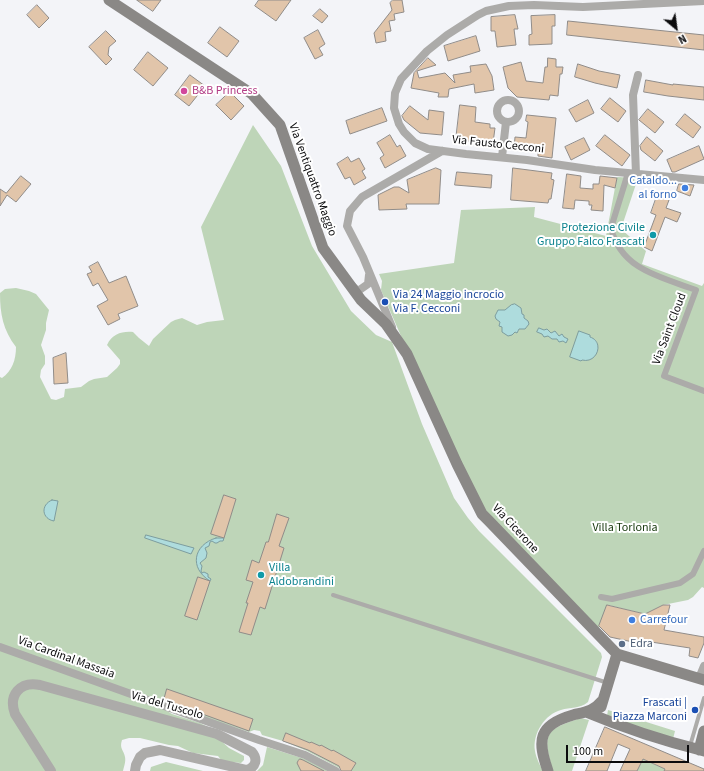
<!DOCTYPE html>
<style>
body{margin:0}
#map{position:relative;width:704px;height:771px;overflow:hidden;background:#f3f4f8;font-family:"Source Sans 3",sans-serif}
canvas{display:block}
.north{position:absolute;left:656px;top:8px;width:40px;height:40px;-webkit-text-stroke:3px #fff;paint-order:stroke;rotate:151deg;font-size:11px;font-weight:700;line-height:16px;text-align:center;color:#0b0b0d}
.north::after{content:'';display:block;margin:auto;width:14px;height:18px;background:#0b0b0d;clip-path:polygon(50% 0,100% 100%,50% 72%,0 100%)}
.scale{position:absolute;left:566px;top:745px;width:123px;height:18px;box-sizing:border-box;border:2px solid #0b0b0d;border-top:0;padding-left:5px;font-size:12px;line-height:14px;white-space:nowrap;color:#0b0b0d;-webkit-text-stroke:3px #fff;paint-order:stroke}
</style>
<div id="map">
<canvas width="704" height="771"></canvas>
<div class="north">N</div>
<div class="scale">100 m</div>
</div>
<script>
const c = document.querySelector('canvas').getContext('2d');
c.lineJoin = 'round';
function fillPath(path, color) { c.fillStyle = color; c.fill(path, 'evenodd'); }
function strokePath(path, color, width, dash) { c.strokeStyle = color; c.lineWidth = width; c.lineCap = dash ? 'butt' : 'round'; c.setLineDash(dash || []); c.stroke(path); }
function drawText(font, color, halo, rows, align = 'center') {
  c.font = font + ' "Source Sans 3",sans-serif'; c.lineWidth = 4; c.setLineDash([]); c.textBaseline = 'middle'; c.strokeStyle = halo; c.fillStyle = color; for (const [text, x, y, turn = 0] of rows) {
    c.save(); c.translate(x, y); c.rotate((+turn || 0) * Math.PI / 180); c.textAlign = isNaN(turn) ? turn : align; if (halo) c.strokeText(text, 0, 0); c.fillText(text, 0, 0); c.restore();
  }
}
const green = new Path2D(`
 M253,125L281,166L312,246L351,311L376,335L392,342L422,424L454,498L468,518L479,531L601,653L602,657L588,702C580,709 570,707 561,710C545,714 532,734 535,751C536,758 540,765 543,771H345L307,751L283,741L262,735L260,731L254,730L249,732L147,699L172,714L200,723L214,730L218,738L229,748L244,756V760L241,763L222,761L218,756L193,753L178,746L169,745L140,738H129L122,740C119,749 124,750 125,757C126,762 124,766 123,771H0V377L2,378C12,371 16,360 16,347C3,330 0,314 0,293L5,289L16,288L29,291L36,294L49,310L46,323V330L41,345L45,356V364L41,370L40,377L51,399L56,400L64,397L65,389L81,387L89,381L94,379L107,377L117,368L120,364V360L107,345C112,334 122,331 133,332L139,338L149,346L153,339L171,322L175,320L182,318L197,325L207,322L224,320L201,227Z
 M617,177L638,178L621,229L646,251L642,264L702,286L704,283V588L702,587L693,597L688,600L663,605L645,614L608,605L599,628L486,513L457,459L401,336L381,290L382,281L379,274L454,263L461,210L535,207L534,217L606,236ZM506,309H509L524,318L518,331L515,332L499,324Z
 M608,710L675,731L673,739L607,716Z
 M581,718L589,720L572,771H553C543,734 543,730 581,718Z
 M267,747L305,759L328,771H257L263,765Z
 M643,759L665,769L664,771H637Z
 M166,762L203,771H150L151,767Z`);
const water = new Path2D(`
 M515,304L521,308L522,314L524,315V318L528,321L529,324L525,329H519L517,333L515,332L512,335L508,336L502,332V327L499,326L500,322L496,319L495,316L498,310H505L511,305Z
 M539,328L544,330L547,329L551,333L555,331L559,336L562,334L564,337L568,339L566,343L563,341L559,342L557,339H552L548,336L544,337L542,334L537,332Z
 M579,331L590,335V337C605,342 597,364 582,360L581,361L570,357Z
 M52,500L58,501L54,521C42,519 40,505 52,500Z
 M146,535L194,548L191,554L145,538Z
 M216,538H224L223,541H220L217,543H215L212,541L210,542L209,546L205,548L207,553L206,558L200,563L202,566L201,571L202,573L204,572L208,574V577L211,579L210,581C189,568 193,545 216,538Z`);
const building = new Path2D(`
 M137,0H161L153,11Z
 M259,0H291L276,21L255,6Z
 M393,0H402L404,12L394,14L395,20L389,21L391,31L385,32L386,41L376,43L374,33L392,10L390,3Z
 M37,5L49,18L39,28L27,15Z
 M320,9L328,16L322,23L313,16Z
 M515,15L518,29H514L516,45L497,47L495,31H491V17Z
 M555,15V26H552V44L529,45V35L532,34L531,16Z
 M568,21L704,35V50L567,35Z
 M220,27L239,41L227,57L208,43Z
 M318,30L325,44L319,48L323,55L315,59L304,38Z
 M106,31L116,41L109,47L108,55L112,59L106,65L89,47Z
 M476,36L480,51L448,61L444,46Z
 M148,52L168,68L153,86L134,70Z
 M428,58L436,65L417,71L419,78L445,73L455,83L453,75L471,72L470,66L486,64L492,76L494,90L475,93L474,84L449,89L448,97H438L439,93L411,88L414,73Z
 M548,58L556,59V67H563L562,74H560L558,96L550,95L549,100L517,97L508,88L503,67L521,62L526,81L543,83L545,67H547Z
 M578,64L599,71L620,75L617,88L595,83L575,77Z
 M190,75L205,86L189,106L175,95Z
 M646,80L673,85V84L704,87V100L668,96L644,92Z
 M230,92L244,106L231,120L216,105Z
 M610,98L626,111L618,122L601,109Z
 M588,100L594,113L576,122L569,110Z
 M460,105L476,107L475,122L490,124V128H495L493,143L456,140Z
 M410,106L428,120L429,110L444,112L442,135L420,133L404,120L402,116Z
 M382,108L387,121L350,134L346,121Z
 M648,109L664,122L655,133L639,120Z
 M685,114L701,127L693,138L676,125Z
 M527,115L556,118L552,158L538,156V152L514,149L515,137L526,138L528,122L526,121Z
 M390,135L397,147L400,145L406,156L385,168L380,158L384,155L377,143Z
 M605,135L630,155L622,166L596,146Z
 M647,137L663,151L655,161L641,150L640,146Z
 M584,138L590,150L571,160L565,147Z
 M699,146L704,159L675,172H672L667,160Z
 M348,157L351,162L359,158L365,169L362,171L366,178L354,185L350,177L345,179L337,164Z
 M436,168L441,170L439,204H406L407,209L379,210L378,195L394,187H399L409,193L407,180Z
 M513,168L552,173L551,179L554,180L551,199H549L548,203L511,200Z
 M457,172L492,175L491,188L455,185Z
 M567,174L581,176L580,188L593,189V184H599L600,176L617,178L615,188L604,185L603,211L591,210L592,205H589V201L575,200L574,209L563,208Z
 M21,176L31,184L16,202L7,195L0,206V189L6,193Z
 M679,184L694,185L690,196L677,191Z
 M657,196L669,200L666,208L681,213L677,222L665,217L652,251L644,247L656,215L651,213Z
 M98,262L109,283L126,276L138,306L118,314L120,319L108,325L97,306L108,300L98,283L93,286L87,274L92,272L89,267Z
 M66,353L68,383L54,384L53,358Z
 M224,495L236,499L224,538L211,534Z
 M277,514L289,518L279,546L284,548L265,609L260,607L251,635L239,632L248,603H246L253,582L246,580L252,560L259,563L266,542H268Z
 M198,577L210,581L197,620L185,616Z
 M607,605L645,614L663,605H670L664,630L704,637V643L698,658L689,656L690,648L651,642V646L610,637L599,626Z
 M167,689L253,719L249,731L164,700Z
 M605,727L704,769V771H664L665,769L643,759L637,771H620L630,749L618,744L607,771H586Z
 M286,733L310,743L311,742L320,746L321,745L332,751L333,750L356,763L351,771H341L339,766L308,750L283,741Z
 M300,759L303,760L324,771H301L297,763L298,761Z`);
const service = new Path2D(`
 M333,595L608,683
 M690,746L704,698`);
const pedestrian = new Path2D(`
 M628,173L611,228C621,270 661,277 696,290L664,376L704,391
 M601,597L612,599L680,583L693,574L704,551`);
const minor = new Path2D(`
 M704,1L583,7L534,5L509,6L486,11L478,15L447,35L427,51L401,79L395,93L394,108L399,124L404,132L415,143L428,149L466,154L527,160L595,170L704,180
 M497 111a11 11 0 1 1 22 0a11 11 0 1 1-22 0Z
 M502,157L506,122
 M636,174L633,95L638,75
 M351,285L358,291L368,284L369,275
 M392,327L363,257L347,226L350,211L362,197L442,151
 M0,647L259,740L305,755L336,771
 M699,678L704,666`);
const tertiary = new Path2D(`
 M51,771L15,714C8,695 20,681 40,685L217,734L252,752C258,759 256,767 247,770L160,750L145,753L140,757L136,765L135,771`);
const secondary = new Path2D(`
 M109,0L252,94L280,125L323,248L361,300L386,324L407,354L457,464L482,514L489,521L617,654L704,680
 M601,707L617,654
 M586,712C624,728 664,741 704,751
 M699,750L704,731
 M548,771C537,740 538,725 573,715C585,712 594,711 602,701`);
const markers = [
 [184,91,4,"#d1479c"],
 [685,188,4,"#3f7fe0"],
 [653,235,4,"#0f9aa8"],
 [385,302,4,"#1a4fb4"],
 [261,575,4,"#0f9aa8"],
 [632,620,4,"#3f7fe0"],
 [622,644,4,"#5c6f8a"],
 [695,710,4,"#1a4fb4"]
];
const hotelNames = [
 ["B&B Princess",192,91]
];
const streetNames = [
 ["Via Fausto Cecconi",498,145,6],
 ["Via Ventiquattro Maggio",312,180,70],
 ["Via Saint Cloud",670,329,-69],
 ["Via Cicerone",515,529,47],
 ["Via Cardinal Massaia",66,658,20],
 ["Via del Tuscolo",167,706,16]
];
const shopNames = [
 ["Cataldo...",677,181],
 ["al forno",677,195],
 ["Carrefour",640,620,"left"]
];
const cultureNames = [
 ["Protezione Civile",645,228],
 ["Gruppo Falco Frascati",645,242],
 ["Villa",269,568,"left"],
 ["Aldobrandini",269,582,"left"]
];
const transitNames = [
 ["Via 24 Maggio incrocio",393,295],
 ["Via F. Cecconi",393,309],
 ["Frascati |",687,703,"right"],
 ["Piazza Marconi",687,717,"right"]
];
const parkNames = [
 ["Villa Torlonia",625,528]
];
const serviceNames = [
 ["Edra",630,644]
];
fillPath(green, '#bed5b8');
fillPath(water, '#aedcdd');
strokePath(water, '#7d9d9f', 1);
fillPath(building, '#e1c5aa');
strokePath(building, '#908c89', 1);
strokePath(service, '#acaba9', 4);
strokePath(pedestrian, '#acaba9', 6);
strokePath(minor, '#acaba9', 8);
strokePath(tertiary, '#acaba9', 10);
strokePath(secondary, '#8a8886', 11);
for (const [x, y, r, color] of markers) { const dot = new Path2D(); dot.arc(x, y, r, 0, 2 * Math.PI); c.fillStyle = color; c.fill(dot); strokePath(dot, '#fff', 1.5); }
drawText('12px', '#b23c85', '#fff', hotelNames, 'left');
drawText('12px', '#0b0b0d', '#fff', streetNames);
drawText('12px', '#366cbe', '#fff', shopNames, 'right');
drawText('12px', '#0d838f', '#fff', cultureNames, 'right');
drawText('12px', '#164399', '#fff', transitNames, 'left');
drawText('12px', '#17380d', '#fff', parkNames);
drawText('12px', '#4e5e75', '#fff', serviceNames, 'left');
</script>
